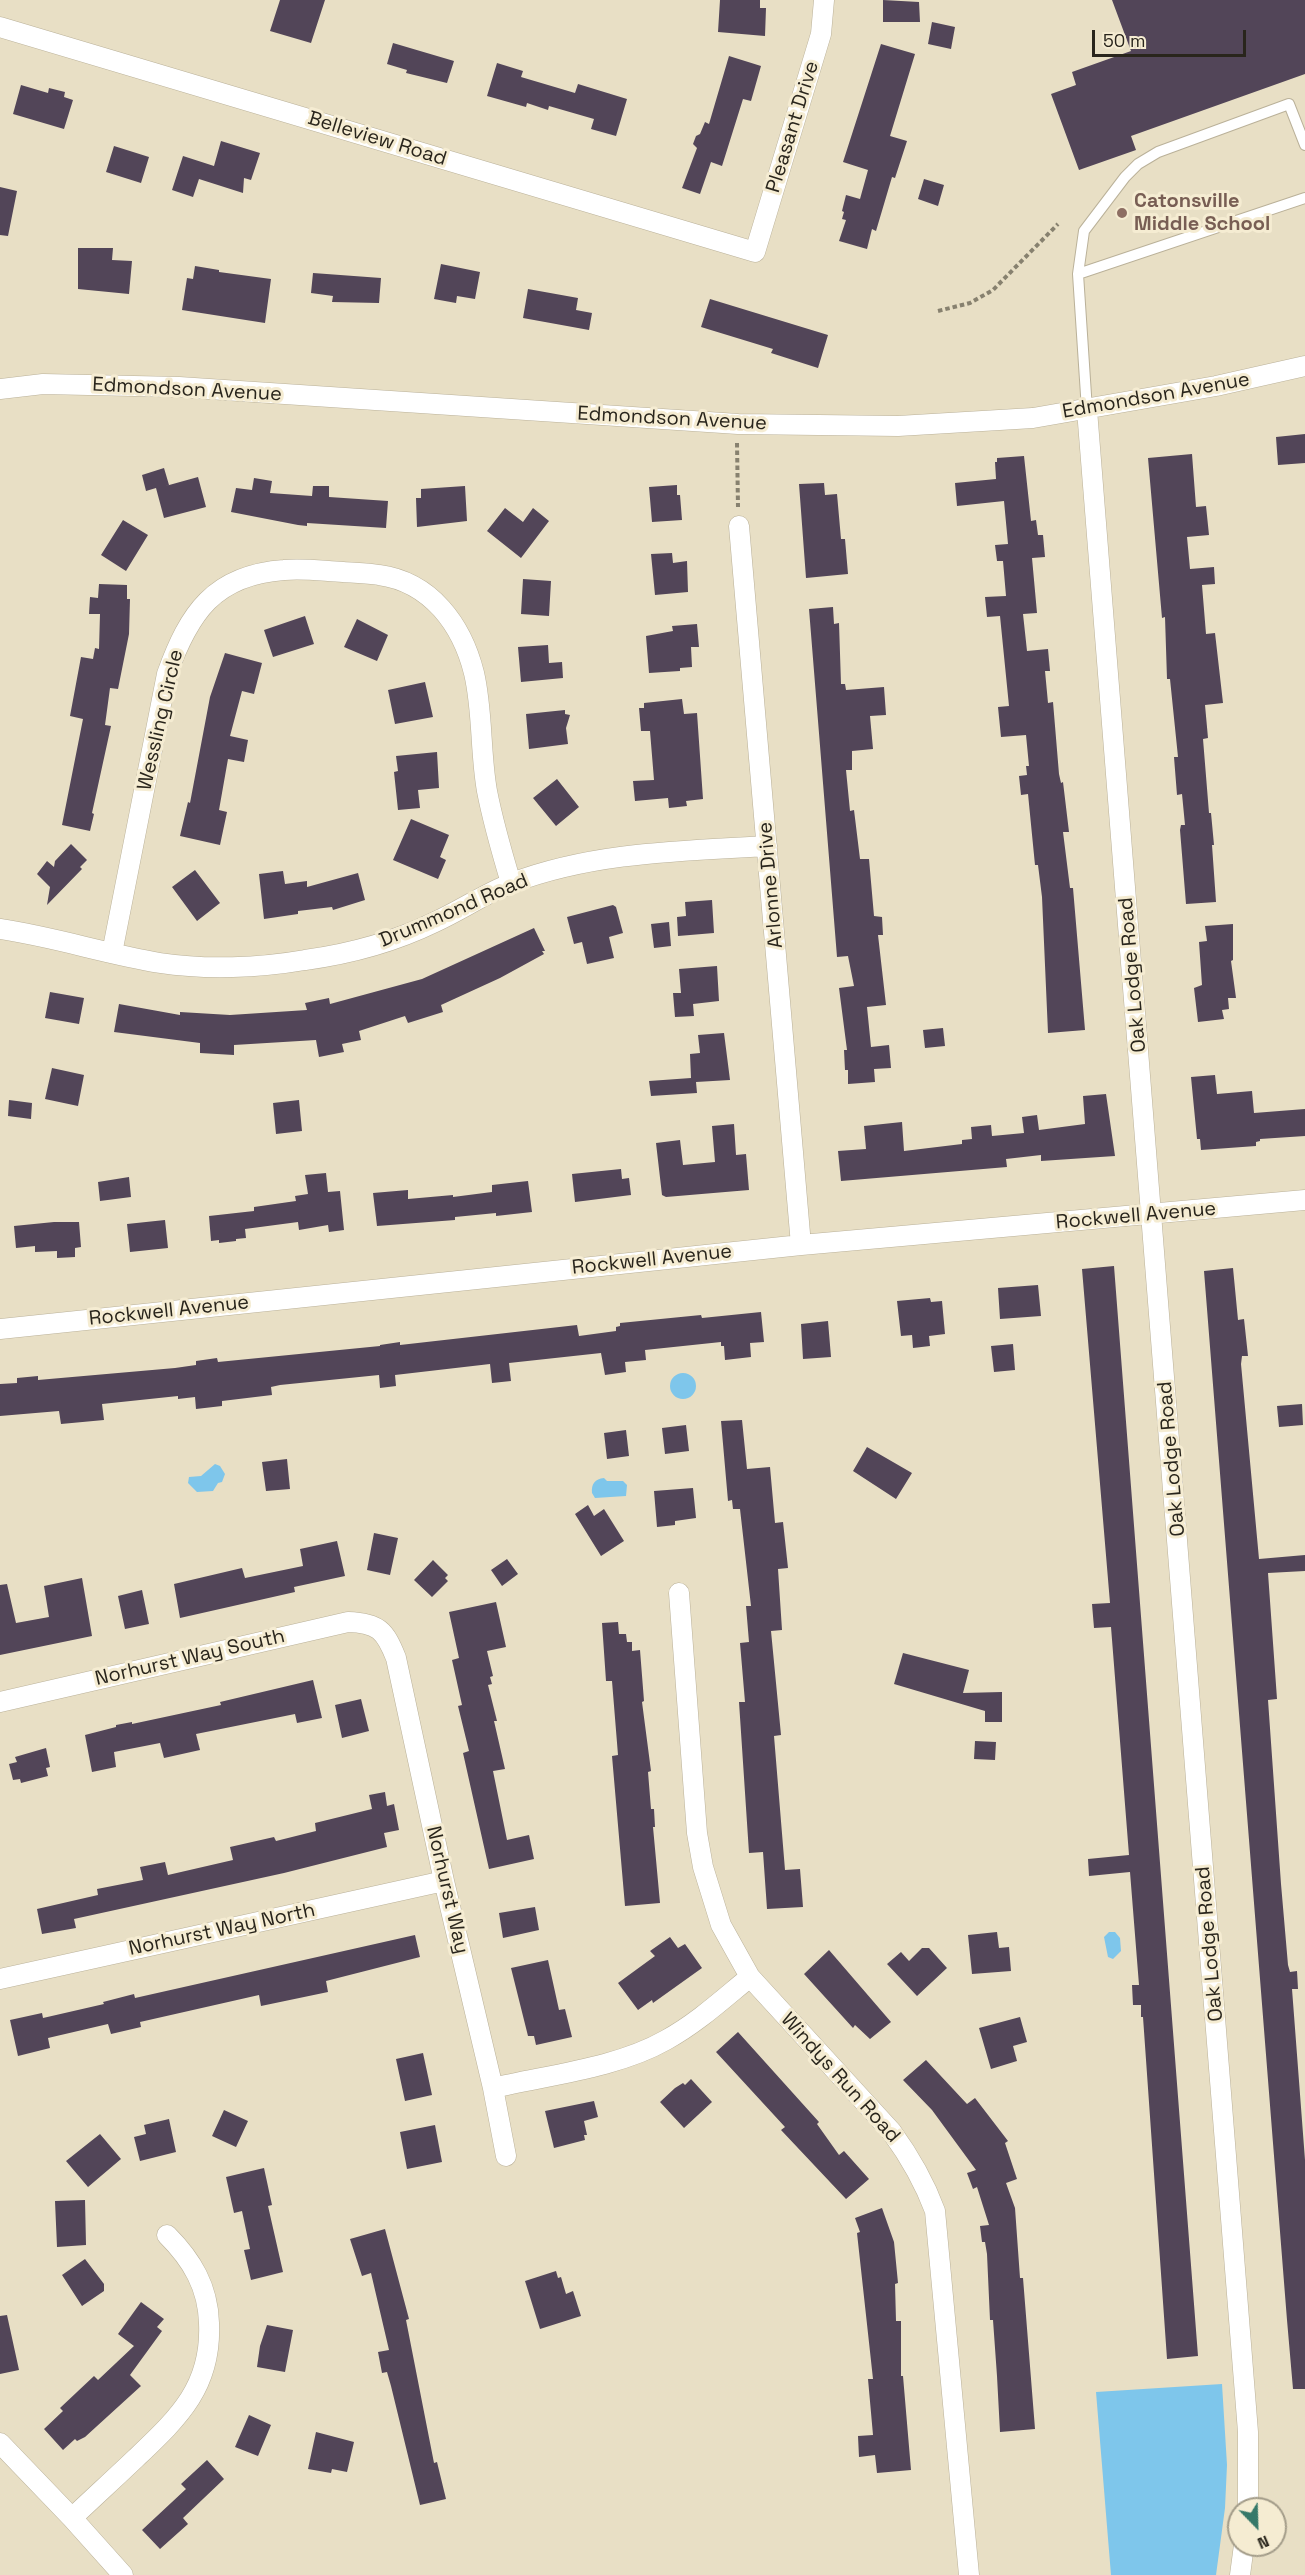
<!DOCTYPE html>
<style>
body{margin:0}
#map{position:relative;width:1305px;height:2575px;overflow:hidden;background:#e8dfc5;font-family:"Space Grotesk",sans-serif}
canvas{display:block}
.north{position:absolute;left:1227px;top:2497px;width:60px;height:60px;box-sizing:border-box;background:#f5ecd2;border:2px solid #a39c89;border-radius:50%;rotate:157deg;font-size:16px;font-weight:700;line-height:24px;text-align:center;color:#29251c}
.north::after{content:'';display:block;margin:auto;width:21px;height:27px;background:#367969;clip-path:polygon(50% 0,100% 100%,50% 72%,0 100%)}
.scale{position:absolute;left:1092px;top:30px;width:154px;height:27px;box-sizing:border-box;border:3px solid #29251c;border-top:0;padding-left:8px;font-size:18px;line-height:21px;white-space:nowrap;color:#29251c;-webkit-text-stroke:4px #f5ecd2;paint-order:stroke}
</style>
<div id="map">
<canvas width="1305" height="2575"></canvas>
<div class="north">N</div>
<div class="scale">50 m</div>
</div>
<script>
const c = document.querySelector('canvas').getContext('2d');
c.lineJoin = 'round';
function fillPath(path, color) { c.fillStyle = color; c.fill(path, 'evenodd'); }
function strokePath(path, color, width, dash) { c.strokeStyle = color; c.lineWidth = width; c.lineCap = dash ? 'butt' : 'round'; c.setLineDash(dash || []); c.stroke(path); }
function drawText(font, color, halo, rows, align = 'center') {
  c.font = font + ' "Space Grotesk",sans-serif'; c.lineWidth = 6; c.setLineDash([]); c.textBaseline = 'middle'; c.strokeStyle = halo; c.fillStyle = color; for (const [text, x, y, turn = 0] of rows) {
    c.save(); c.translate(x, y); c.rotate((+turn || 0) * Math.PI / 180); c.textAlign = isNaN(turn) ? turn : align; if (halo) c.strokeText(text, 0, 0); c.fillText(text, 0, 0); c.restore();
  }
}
const water = new Path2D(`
 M670 1386a13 13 0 1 1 26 0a13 13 0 1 1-26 0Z
 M215,1464L220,1466L225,1474L222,1482L218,1483L213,1491L197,1492L188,1483L189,1477L201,1476Z
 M604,1478L607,1481H623L627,1485L626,1496L595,1498L592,1493C591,1484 595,1479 604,1478Z
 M1109,1932H1115L1120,1938L1121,1951L1113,1959L1108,1957L1104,1937Z
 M1222,2384L1227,2465L1225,2508L1216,2575H1111L1096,2392Z`);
const building = new Path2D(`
 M280,0H325L311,43L270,31Z
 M720,0H760V8H766L765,36L718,32Z
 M883,0L919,2L920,22H883Z
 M1112,0H1305V74L1131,136L1136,150L1079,170L1051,94L1076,85L1072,72L1131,51Z
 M932,22L955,27L951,49L928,44Z
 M393,43L454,61L447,83L406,73L407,70L387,64Z
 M881,44L915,54L890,136L907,141L895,178L892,177L876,231L872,229L867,249L839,241L846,220L842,219L844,212L842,211L846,195L860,199L868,170L843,162Z
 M729,56L761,66L751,101L743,99L722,166L711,162L700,194L682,188L697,148L693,144L696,136L700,134L705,122L709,124Z
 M497,63L523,71L521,77L575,93L578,84L627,99L616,136L591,129L594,119L549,106L548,110L527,103L526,107L487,96Z
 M21,85L48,93L49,88L65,92L64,97L73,100L64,129L13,114Z
 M221,141L260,153L251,180L244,178L243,193L199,179L193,197L172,190L183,156L214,166Z
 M114,146L149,157L141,183L106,172Z
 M924,179L944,185L938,206L918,199Z
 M0,187L17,191L8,236L0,235Z
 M78,248H113L112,260L132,261L129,294L78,289Z
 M441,264L480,272L475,299L457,296L456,303L434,299Z
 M195,266L219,270V272L271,279L265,323L182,310L187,278L193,279Z
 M313,273L381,278L379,303L332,302L333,296L311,293Z
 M528,289L578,298L576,310L592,313L589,330L523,318Z
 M710,299L828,335L818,368L771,353L773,349L701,327Z
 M1305,434V463L1278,465L1276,437Z
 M1192,454L1196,507L1206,506L1209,535L1187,537L1190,569L1214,567L1215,584L1202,585L1206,634L1215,633L1223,703L1205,705L1208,738L1203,739L1209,813H1211L1214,845H1212L1216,902L1186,904L1180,830L1181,825H1185L1182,794L1177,795L1174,757H1178L1170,679H1167L1165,617L1162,618L1148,458Z
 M1024,456L1031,521L1036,520L1038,535H1043L1045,557L1032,558L1037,613L1023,614L1027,651L1048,649L1050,671H1045L1048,703L1053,702L1059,774L1061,783L1063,782L1069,832H1063L1070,888H1073L1085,1030L1048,1033L1042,897L1038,865H1035L1028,794L1021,795L1019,776L1027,775L1026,766H1029L1026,735L1001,737L998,707L1009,706L1000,616L987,617L985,597L1006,596L1003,561H997L995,545L1008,544L1004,501L957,506L955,483L996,479L995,462H997V458Z
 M164,468L169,485L162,487L198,477L206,507L164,518L156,488L146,491L142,475Z
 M254,478L272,481L270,493L312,496L313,486H329V497L388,501L386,528L307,523V526L298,525L231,512L236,488L252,490Z
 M824,483L825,495L837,494L841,539H845L848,574L806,578L799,484Z
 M677,485V495H680L682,520L652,522L649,487Z
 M465,486L467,521L417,527L416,498H421V489Z
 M505,508L523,522L533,508L549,521L521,558L487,531Z
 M123,520L148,535L126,571L101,555Z
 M672,553L673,563L687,561L688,592L655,595L651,554Z
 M523,579L551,581L549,616L521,614Z
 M99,584L127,585V599H130L129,634L118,689L110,688L105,725L111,726L92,813L94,814L90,831L62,825L83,719L70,716L81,657L93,659L95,648L99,649L100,614H89L90,597L98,598Z
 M833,607L834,624L839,623L841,684H845L846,690L884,687L886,715L870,716L873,749L852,751V770H846L850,811L854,810L860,859H869L874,916L882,917L883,935H878L886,1005L867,1007L871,1047L889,1045L891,1068L874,1069L875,1082L848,1084V1070H845L844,1050H847L839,988L854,986L848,956L837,957L809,609Z
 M305,616L314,644L273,657L264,630Z
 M357,619L388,635L377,661L344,647Z
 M697,624L699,647H691L692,667L680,668V671L649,673L646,636L673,631L672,626Z
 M548,645L549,663L562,662L563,678L521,682L518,647Z
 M225,653L262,663L254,694L242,691L230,736L248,740L244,762L228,759L219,810L227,812L220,845L180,836L188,802L190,803L210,697Z
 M425,682L433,717L395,724L388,690Z
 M682,699L684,714L697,713L703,799L686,801L687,806L669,808L668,798L635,801L633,781L654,780L650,731H641L639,708H644V703Z
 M565,710V714L570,715L566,728L568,744L529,749L526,714Z
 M437,752L439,788L418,790L420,808L398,810L394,772L398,771L396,756Z
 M557,779L579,807L556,826L533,798Z
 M411,819L449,835L440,857L446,860L438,879L393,860Z
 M71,844L87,860L80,867L82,869L47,905L50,887L37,874L47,861L54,867L55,861Z
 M195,870L220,903L197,921L172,887Z
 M283,871L285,884L307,881V887L358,873L365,900L333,910L332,907L298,911V914L264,919L259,874Z
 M712,900L714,933L678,936L677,917L686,916L685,902Z
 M613,905L616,907L623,933L609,937L614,958L587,964L582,942L574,944L567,917Z
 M669,922L671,946L654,948L651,924Z
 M1233,924V960L1231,961L1236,998H1228L1229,1009L1222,1010L1224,1019L1198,1022L1194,988L1202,985L1199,942L1207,941L1205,926Z
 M534,928L545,951H542L544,954L500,978L441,1005L443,1012L408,1023L405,1016L359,1031L361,1040L342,1044L344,1052L319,1057L316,1040L234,1045V1055L200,1053V1043L114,1032L119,1004L180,1015V1012L230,1015L307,1010L305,1003L329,998L330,1004L422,979Z
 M717,966L719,1001L693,1004L694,1016L675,1017L673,993H681L679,969Z
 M50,992L84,998L79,1024L45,1018Z
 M943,1028L945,1046L925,1048L923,1030Z
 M724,1033L730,1080L696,1082L697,1093L651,1096L649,1081L691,1078L690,1054L700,1053L698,1035Z
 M52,1068L84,1075L78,1106L45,1099Z
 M1215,1075L1217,1094L1252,1091L1254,1113L1305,1109V1136L1260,1139V1141L1256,1142V1146L1201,1150L1200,1139H1197L1191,1077Z
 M1106,1094L1115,1156L1041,1161V1155L1006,1159L1007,1167L841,1181L838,1151L866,1149L864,1126L902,1122L904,1151L962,1144V1140L972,1139L971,1127L991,1125L992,1136L1024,1133L1022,1117L1037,1115L1039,1130L1085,1124L1083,1096Z
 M9,1100L32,1103L31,1119L8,1116Z
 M299,1100L302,1131L276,1134L273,1103Z
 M734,1124L736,1155L746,1154L749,1190L666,1197L662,1195L656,1143L680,1140L683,1165L715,1162L712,1126Z
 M621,1169L622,1179L629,1178L631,1195L575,1202L572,1174Z
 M326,1173L328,1192L340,1191L344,1230L329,1232L328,1225L299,1230L298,1222L245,1229L246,1238L236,1239V1241L219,1243V1240L211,1241L209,1216L254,1211V1207L296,1201L295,1196L308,1194L305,1175Z
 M129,1177L131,1197L100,1201L98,1182Z
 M528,1181L532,1212L496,1216V1213L455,1217V1220L377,1226L373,1193L408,1190V1199L453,1195V1197L492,1192V1185Z
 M165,1220L168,1248L130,1252L127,1224Z
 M54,1222H79L81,1247L75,1248V1257L57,1258V1251L35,1252V1246L16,1248L14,1226Z
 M1114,1266L1198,2356L1167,2359L1143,2017H1141V2005H1133L1132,1985H1139L1130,1872L1089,1876L1088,1859L1129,1855L1111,1627L1094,1628L1092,1604L1110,1603L1082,1269Z
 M1233,1268L1238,1320L1244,1319L1248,1356H1242L1241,1364L1259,1559L1305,1555V1571L1268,1573L1277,1699L1268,1700L1281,1884L1288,1965L1290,1972L1297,1971L1298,1989H1292L1305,2160V2389H1293L1287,2320L1204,1271Z
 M1038,1285L1041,1316L1000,1319L998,1288Z
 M930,1298L931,1302L942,1301L945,1334L929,1336L930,1346L913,1348L912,1335L901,1336L897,1301Z
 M761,1312L764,1342L750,1343L751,1357L725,1360L724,1346H721V1342L645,1350L646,1360L625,1362L626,1372L605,1375L601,1353L509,1363L511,1381L492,1383L490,1364L395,1375L396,1386L380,1388L379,1375L280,1385L271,1387L272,1395L222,1401V1406L196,1409L195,1397L178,1399V1396L102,1404L104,1420L61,1424L59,1411L0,1416V1384L17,1383V1378L38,1376V1380L175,1368L196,1365V1361L217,1358L218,1362L380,1346V1345L400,1342V1345L577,1325L579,1336L616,1331V1327L620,1326V1323L701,1315L702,1318Z
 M828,1321L831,1357L803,1359L801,1324Z
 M1013,1344L1015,1370L994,1372L991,1346Z
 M1302,1404L1303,1425L1279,1427L1277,1406Z
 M742,1420L747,1469L770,1467L775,1523L783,1522L788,1568L778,1569L782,1630L771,1631L781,1735L774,1736L785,1870L800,1869L803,1907L767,1909L763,1852L749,1853L739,1702H745L740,1643L749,1642L746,1606H751L740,1509H733L732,1500L728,1501L721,1421Z
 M686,1425L689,1451L665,1454L662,1428Z
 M626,1430L629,1456L607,1459L604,1433Z
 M867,1447L912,1473L896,1499L853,1471Z
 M287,1459L290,1489L266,1491L262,1462Z
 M693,1488L696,1518L675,1521V1525L657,1527L654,1491Z
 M588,1505L594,1516L604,1509L624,1541L601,1556L575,1514Z
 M374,1533L398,1538L390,1575L367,1570Z
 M337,1541L345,1576L294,1587L295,1592L180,1618L174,1584L242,1568L245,1578L303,1566L300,1549Z
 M507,1559L518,1574L502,1586L491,1570Z
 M433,1560L448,1575L445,1578L448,1581L432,1597L414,1580Z
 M82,1578L92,1636L0,1655V1585L7,1584L16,1623L49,1617L44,1586Z
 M142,1590L149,1624L125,1629L118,1596Z
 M496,1602L506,1647L487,1651L493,1676L490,1677L492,1684L488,1685L497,1721H494L505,1769L493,1771L507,1840L529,1835L534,1859L489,1869L463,1753L469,1751L458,1706L462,1705L452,1660L459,1658L449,1612Z
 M618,1622L619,1634H626L627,1642H632V1651L640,1650L644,1701L642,1702L651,1771L648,1772L651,1809H654L655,1827H653L660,1903L625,1906L612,1756L618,1755L612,1681H606L602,1623Z
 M903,1653L969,1670L963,1693L1002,1692V1722H985V1711L894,1684Z
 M313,1680L322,1718L297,1723L295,1714L196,1734L200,1750L164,1758L160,1743L114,1752L116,1767L92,1772L85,1735L116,1727V1725L132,1722V1724L221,1705L220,1702Z
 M361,1699L369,1731L342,1738L335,1705Z
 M975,1741L996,1742L995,1760L974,1759Z
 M46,1748L50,1767L46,1768L48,1776L21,1783L20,1779L13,1780L9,1764L17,1762L15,1757Z
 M385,1792L387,1806L394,1804L399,1830L384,1833L387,1847L284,1873L74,1919L76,1928L42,1934L37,1909L98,1895L97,1889L143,1880L140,1867L165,1862L168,1875L233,1860L230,1847L274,1837L276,1841L316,1831L315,1823L372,1809L369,1795Z
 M535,1907L539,1930L503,1938L499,1913Z
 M997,1932L999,1948L1009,1947L1011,1971L972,1974L968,1935Z
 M415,1935L420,1957L326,1981L328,1992L261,2006L259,1995L140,2022L141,2027L111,2034L108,2024L48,2038L50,2048L18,2056L10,2020L42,2013L43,2018L104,2004L103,2002L134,1994L135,1998Z
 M670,1937L678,1948L685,1944L702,1968L653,2003L652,2000L638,2010L618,1983L655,1956L650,1951Z
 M922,1948H929L947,1968L917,1996L887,1964L901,1952L909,1961Z
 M829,1950L891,2022L870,2039L855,2025L853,2028L804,1974Z
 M548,1960L559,2010L565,2009L572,2037L536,2045L534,2036H528L511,1968Z
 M1020,2017L1027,2042L1013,2046L1017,2061L991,2069L979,2028Z
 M738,2032L819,2122L817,2124L839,2155L844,2151L869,2179L846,2199L781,2130L785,2127L716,2052Z
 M423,2053L432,2095L405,2101L396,2059Z
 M926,2060L967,2104L975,2098L1008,2141L1005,2143L1017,2179L1006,2183L1015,2208L1020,2278H1023L1035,2429L1000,2432L997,2376L993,2320H990L987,2254L985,2242H982L980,2226L989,2225L977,2187L973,2189L967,2173L976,2170L932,2110L903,2080Z
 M691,2079L712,2102L684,2128L660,2102L675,2088L683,2083L685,2085Z
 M594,2101L598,2117L584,2121L587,2135H584L585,2140L554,2148L545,2111Z
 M224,2110L248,2121L236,2147L212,2136Z
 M169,2119L176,2152L140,2161L134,2137L146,2134L144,2125Z
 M435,2125L442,2162L407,2169L400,2132Z
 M100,2134L121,2159L88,2187L66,2161Z
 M264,2168L272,2205L268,2206L283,2272L251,2280L244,2250L250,2249L242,2211L234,2213L226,2177Z
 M85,2200L86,2245L57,2247L55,2201Z
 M882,2208L894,2242L898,2283L895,2284L896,2321H901V2376H903L911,2470L877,2473L875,2455L859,2457L858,2436L873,2435L868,2379H873L857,2233L860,2232L855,2218Z
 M385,2229L409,2319L406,2320L434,2463L437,2462L446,2499L420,2505L391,2386L387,2372L382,2373L378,2352L389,2350L371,2273L362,2276L350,2239Z
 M85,2259L104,2284V2291L82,2306L62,2275Z
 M556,2271L558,2278L561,2277L566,2294L573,2291L581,2316L540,2329L525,2281Z
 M141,2302L164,2319L157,2327L162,2331L130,2375L141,2386L85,2437L77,2441L75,2439L63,2450L44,2429L63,2411L60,2408L94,2376L98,2380L134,2346L118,2334Z
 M7,2315L19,2370L0,2374V2316Z
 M267,2325L293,2330L285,2372L257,2367L260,2346Z
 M249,2415L271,2425L258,2456L235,2447Z
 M316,2432L354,2442L347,2472L332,2469L331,2473L308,2469Z
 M207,2460L224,2479L183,2518L188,2524L160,2549L142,2530L186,2489L181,2484Z`);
const path = new Path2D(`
 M938,311L970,303L993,290L1058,224
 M737,443L738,507`);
const service = new Path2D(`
 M1078,274L1084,231L1125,177L1138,164L1158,152L1289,104L1305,145
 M1087,410L1078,274L1305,198`);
const minor = new Path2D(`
 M0,27L755,252L821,34L824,0
 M0,389L43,384L179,387L738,424L898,426L1033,418L1216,386L1305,366
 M1087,410L1248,2432V2509
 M739,526L801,1245
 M0,929C54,937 106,954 160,963C206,970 259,968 305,960C349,954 394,942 435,922C461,910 486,893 512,883C593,852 682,851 767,846
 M112,953L167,674C189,613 214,575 284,570C303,568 323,571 343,572C355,573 367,573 379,575C431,582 462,625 474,673C483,711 480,752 487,791C493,822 502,853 511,883
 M0,1329L801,1245L1305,1200
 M679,1593L697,1833L703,1867L721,1925L750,1977L891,2131C910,2157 924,2181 935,2211L969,2575
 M0,1702L348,1622C378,1623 385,1630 396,1658L444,1881L493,2088L506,2156
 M0,1979L444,1881
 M493,2088C548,2075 617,2068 666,2040C697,2023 723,1999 750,1977
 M0,2443L72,2518L123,2575
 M72,2518C93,2498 115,2478 136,2458C178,2418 212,2387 209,2323C208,2287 192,2260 167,2235
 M1240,2575L1244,2545`);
const markers = [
 [1122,213,6,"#8d6e63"]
];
const streetNames = [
 ["Pleasant Drive",793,127,-73],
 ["Belleview Road",377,139,17],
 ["Edmondson Avenue",187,390,3],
 ["Edmondson Avenue",1156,396,-10],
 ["Edmondson Avenue",672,419,3],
 ["Wessling Circle",161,720,-77],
 ["Arlonne Drive",771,885,-95],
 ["Drummond Road",454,911,-23],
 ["Oak Lodge Road",1133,975,-95],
 ["Rockwell Avenue",1136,1216,-5],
 ["Rockwell Avenue",652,1260,-6],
 ["Rockwell Avenue",169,1311,-6],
 ["Oak Lodge Road",1172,1459,-95],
 ["Norhurst Way South",190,1658,-13],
 ["Norhurst Way",447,1890,77],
 ["Norhurst Way North",222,1930,-12],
 ["Oak Lodge Road",1210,1944,-95],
 ["Windys Run Road",840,2078,48]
];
const educationNames = [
 ["Catonsville",1134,202],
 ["Middle School",1134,225]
];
fillPath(water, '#7ec6eb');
fillPath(building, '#524558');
strokePath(service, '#bab199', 12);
strokePath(minor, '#bab199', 21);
strokePath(path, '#87816f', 4, [4.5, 3]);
strokePath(service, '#fff', 10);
strokePath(minor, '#fff', 20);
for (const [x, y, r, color] of markers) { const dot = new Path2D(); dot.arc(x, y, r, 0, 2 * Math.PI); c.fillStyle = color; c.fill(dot); strokePath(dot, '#f5ecd2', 2); }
drawText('20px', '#29251c', '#f5ecd2', streetNames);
drawText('bold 20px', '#785e54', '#f5ecd2', educationNames, 'left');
</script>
